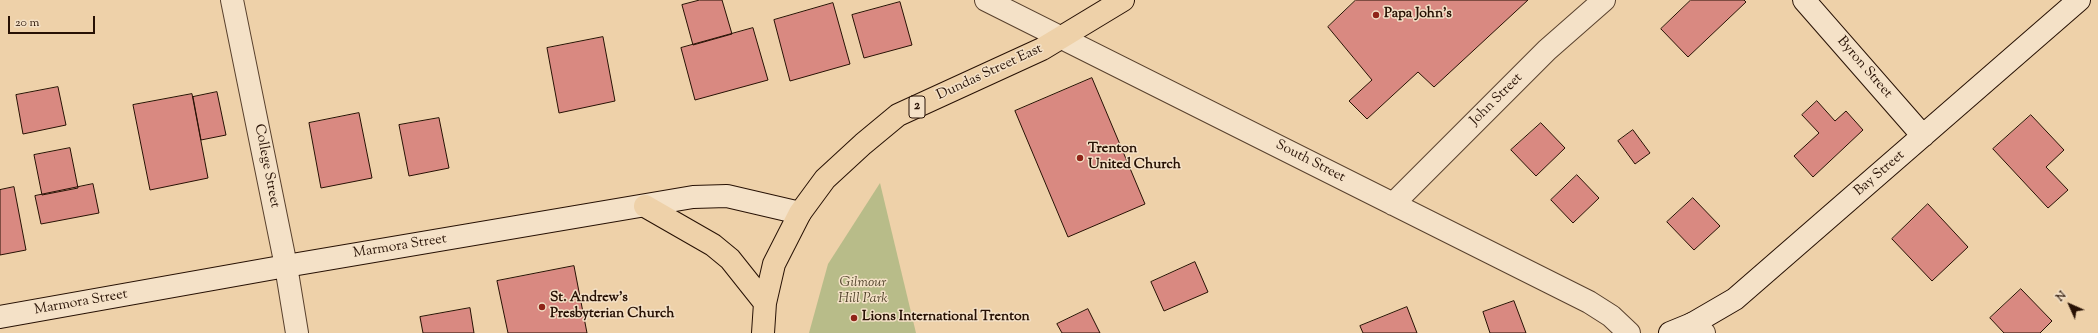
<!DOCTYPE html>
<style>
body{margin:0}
#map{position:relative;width:2098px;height:333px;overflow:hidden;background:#eed1a9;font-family:"Sorts Mill Goudy",serif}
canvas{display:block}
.north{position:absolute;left:2050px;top:285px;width:40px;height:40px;-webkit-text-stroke:3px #f4e1c7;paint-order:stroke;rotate:315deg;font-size:11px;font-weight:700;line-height:16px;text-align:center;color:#271104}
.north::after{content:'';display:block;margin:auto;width:14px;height:18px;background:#271104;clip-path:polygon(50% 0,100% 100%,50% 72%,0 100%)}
.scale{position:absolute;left:8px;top:16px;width:87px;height:18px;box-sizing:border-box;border:2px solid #271104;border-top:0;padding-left:5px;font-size:12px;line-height:14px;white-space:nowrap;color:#271104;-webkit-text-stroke:3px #f4e1c7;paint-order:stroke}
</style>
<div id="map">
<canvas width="2098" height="333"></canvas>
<div class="north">N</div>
<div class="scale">20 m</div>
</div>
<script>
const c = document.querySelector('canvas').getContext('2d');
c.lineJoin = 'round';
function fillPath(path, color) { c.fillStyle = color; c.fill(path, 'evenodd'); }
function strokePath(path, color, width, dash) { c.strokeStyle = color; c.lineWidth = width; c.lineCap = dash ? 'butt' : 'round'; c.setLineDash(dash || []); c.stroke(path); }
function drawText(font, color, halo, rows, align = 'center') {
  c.font = font + ' "Sorts Mill Goudy",serif'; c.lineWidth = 3; c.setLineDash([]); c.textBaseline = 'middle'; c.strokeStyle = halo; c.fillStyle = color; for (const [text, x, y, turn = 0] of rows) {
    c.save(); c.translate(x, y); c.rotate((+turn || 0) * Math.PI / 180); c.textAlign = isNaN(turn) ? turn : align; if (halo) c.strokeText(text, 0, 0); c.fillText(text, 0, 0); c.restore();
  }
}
const green = new Path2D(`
 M880,183L916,333H809L828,264Z`);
const building = new Path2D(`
 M700,0H722L732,34L693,45L682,5Z
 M1356,0H1528L1434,87L1418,72L1367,119L1349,101L1372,80L1328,27Z
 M1691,0H1744L1746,2L1688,57L1661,29Z
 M900,2L912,45L864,58L852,15Z
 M833,3L850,64L790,81L774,20Z
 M753,28L768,80L695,100L681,48Z
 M603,37L615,101L559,113L547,48Z
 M1092,78L1145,204L1068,237L1015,111Z
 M58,87L66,125L23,134L16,95Z
 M217,92L226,135L201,140L193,97Z
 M192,94L208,178L150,190L133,105Z
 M1817,101L1835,121L1846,111L1863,130L1813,177L1794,156L1819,133L1802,115Z
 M359,113L372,178L321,188L309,123Z
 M2031,115L2064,150L2046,167L2068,190L2048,208L1993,149Z
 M439,118L449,168L409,176L399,125Z
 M1541,123L1565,148L1536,176L1511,150Z
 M1633,130L1650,153L1635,164L1618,141Z
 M70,148L78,188L42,195L34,155Z
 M1577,175L1599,198L1573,223L1551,200Z
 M93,184L99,213L41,224L35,196Z
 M14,187L26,250L0,255V190Z
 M1693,198L1720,226L1694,250L1667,222Z
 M1928,204L1968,247L1932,281L1892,239Z
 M1195,262L1208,292L1164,311L1151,282Z
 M574,266L587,333H508L497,281Z
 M2021,289L2052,321L2040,333H2004L1990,318Z
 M1514,301L1526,333H1490L1483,312Z
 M1407,307L1417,333H1363L1360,326Z
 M470,308L474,333H423L420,317Z
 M1088,309L1100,333H1062L1057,324Z`);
const street = new Path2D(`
 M232,0L286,266L297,333
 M986,0L1589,302L1611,316L1629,333
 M1393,204L1547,50L1604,0
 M1692,324L1704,333`);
const secondary = new Path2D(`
 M1804,0L1923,136
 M0,317L286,266L693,197L727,196L800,213
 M1670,333L1692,324L1735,299L2079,0`);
const primary = new Path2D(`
 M645,206L713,245L730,259L765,303
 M763,333L765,303L774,264L800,213L825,179L863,144L898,115L1042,49L1123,0`);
const markers = [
 [1376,15,4,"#8f2418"],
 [1080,158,4,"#8f2418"],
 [542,307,4,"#8f2418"],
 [854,318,4,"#8f2418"]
];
const shields = [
 [917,107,16]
];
const shieldNames = [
 ["2",917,107]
];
const poiNames = [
 ["Papa John's",1384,15],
 ["Trenton",1088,150],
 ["United Church",1088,166],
 ["St. Andrew's",550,299],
 ["Presbyterian Church",550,315],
 ["Lions International Trenton",862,318]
];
const streetNames = [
 ["Byron Street",1864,68,49],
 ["Dundas Street East",990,73,-25],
 ["John Street",1497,100,-45],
 ["South Street",1310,162,27],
 ["College Street",266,166,79],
 ["Bay Street",1880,174,-41],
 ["Marmora Street",400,247,-9],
 ["Marmora Street",81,303,-10]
];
const parkNames = [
 ["Gilmour",863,284],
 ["Hill Park",863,300]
];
fillPath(green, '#b8bc89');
fillPath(building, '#d98981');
strokePath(building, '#271104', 1);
strokePath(street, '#59412d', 24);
strokePath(secondary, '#271104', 24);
strokePath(primary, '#271104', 24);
strokePath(street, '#f4e1c7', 22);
strokePath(secondary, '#f4e1c7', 22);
strokePath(primary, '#eed1a9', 22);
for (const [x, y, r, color] of markers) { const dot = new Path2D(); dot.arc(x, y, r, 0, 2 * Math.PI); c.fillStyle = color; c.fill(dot); strokePath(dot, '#f4e1c7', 1.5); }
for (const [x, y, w] of shields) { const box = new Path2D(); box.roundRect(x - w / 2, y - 11, w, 22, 3); c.fillStyle = '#f4e1c7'; c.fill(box); strokePath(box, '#271104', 1); }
drawText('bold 13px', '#271104', null, shieldNames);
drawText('bold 14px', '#271104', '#f4e1c7', poiNames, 'left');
drawText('14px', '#271104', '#f4e1c7', streetNames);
drawText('italic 14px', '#52442c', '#f4e1c7', parkNames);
</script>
